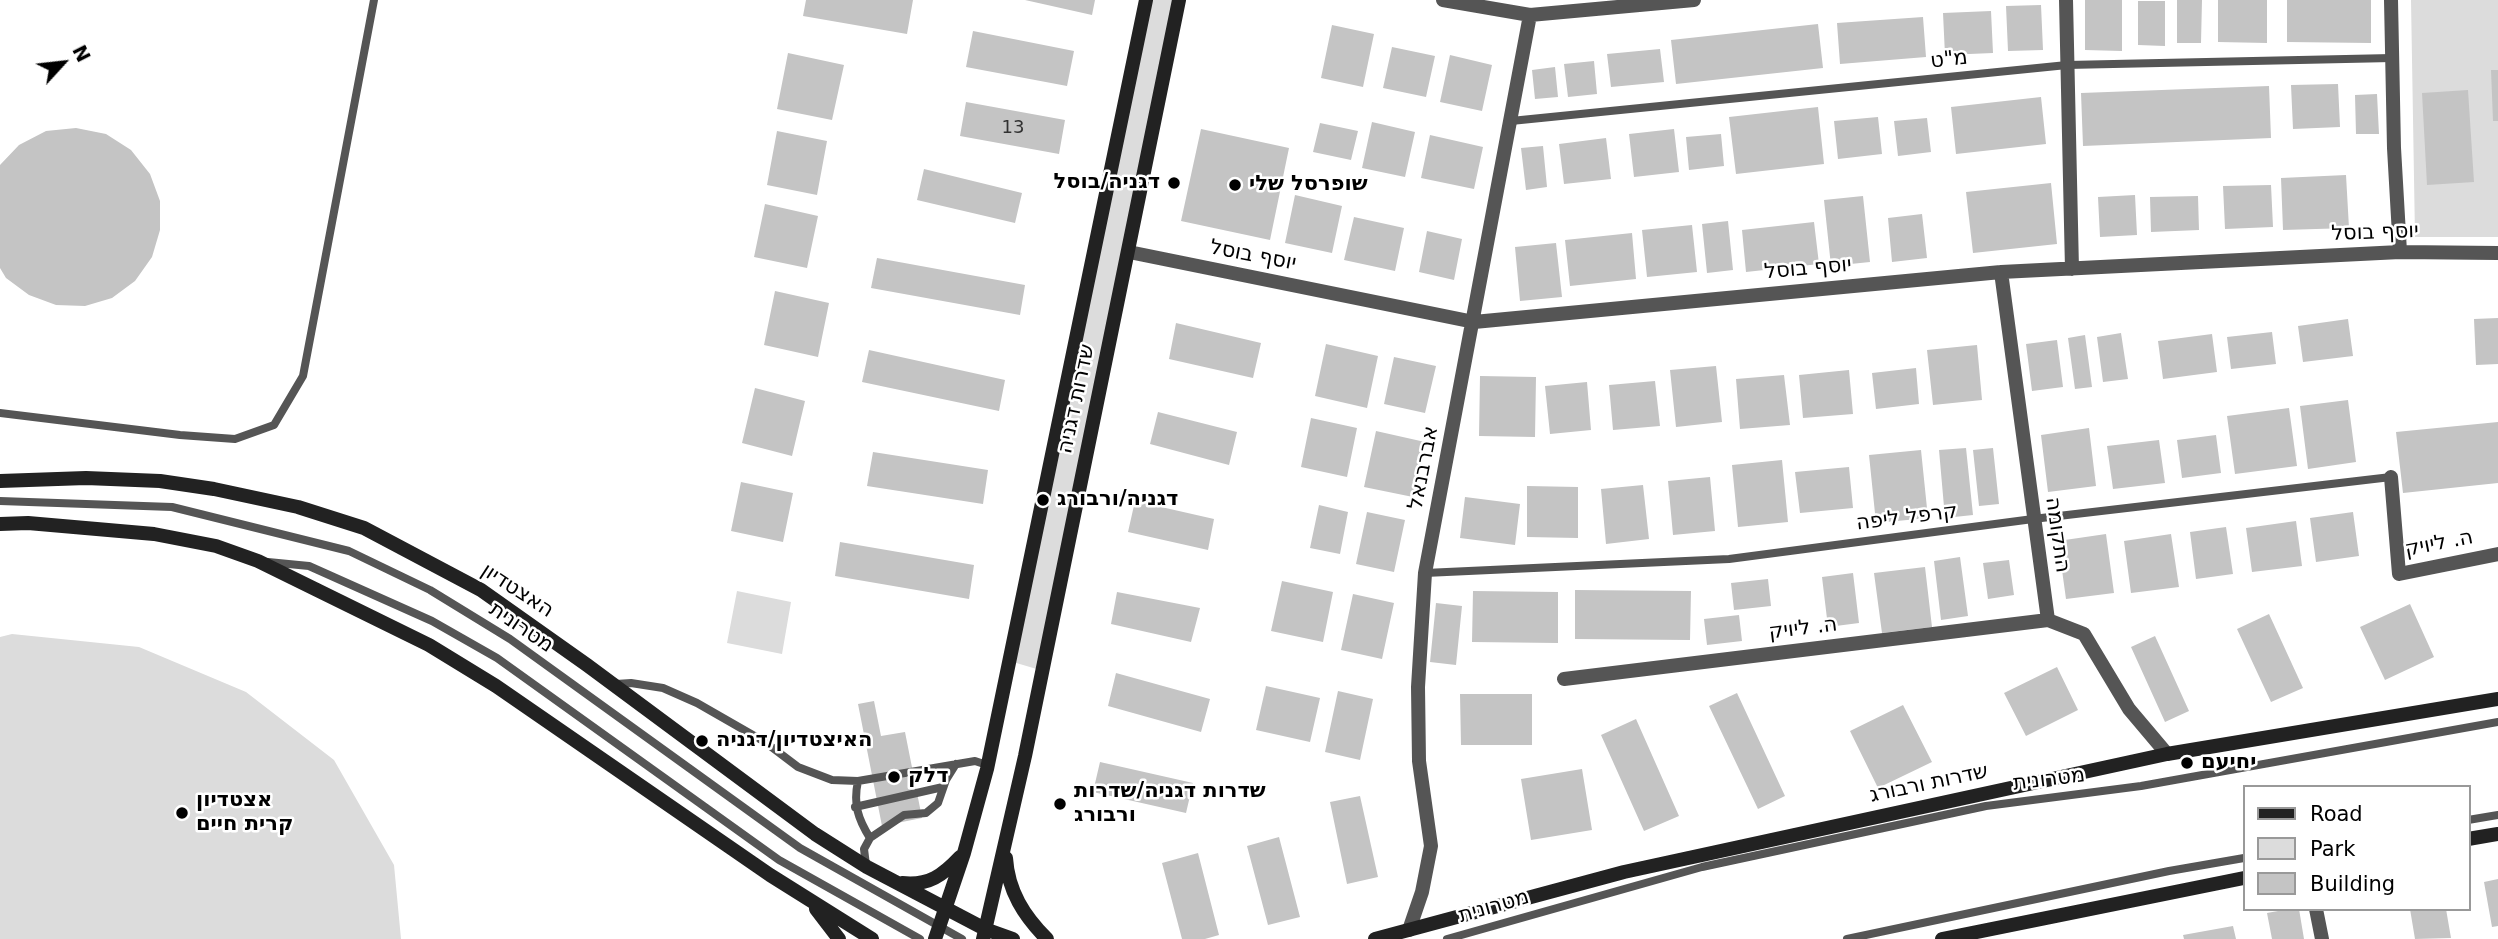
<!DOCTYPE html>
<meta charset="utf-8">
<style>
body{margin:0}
#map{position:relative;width:2498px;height:939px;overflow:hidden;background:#fff;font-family:"DejaVu Sans",sans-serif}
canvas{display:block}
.legend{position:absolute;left:2243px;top:785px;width:228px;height:126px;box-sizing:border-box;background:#fff;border:2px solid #999;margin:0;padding:9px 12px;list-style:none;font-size:21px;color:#000}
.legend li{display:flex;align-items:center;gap:14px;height:35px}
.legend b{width:35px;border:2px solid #999}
.north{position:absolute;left:28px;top:28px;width:70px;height:70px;-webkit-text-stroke:5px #fff;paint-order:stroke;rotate:63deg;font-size:19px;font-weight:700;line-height:28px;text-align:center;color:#000}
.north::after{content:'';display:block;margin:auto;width:24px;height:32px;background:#000;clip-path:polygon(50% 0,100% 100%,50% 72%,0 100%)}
</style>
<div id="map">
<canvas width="2498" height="939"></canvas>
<ul class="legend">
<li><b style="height:9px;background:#222"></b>Road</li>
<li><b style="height:19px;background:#dcdcdc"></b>Park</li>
<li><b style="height:19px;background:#c4c4c4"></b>Building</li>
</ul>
<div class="north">N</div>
</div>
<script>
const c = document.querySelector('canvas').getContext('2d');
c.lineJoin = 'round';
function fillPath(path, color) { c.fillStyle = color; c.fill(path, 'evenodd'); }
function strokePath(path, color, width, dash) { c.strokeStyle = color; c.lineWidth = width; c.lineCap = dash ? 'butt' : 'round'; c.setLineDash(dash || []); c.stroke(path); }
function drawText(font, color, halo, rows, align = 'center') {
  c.font = font + ' "DejaVu Sans",Heebo,sans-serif'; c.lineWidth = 5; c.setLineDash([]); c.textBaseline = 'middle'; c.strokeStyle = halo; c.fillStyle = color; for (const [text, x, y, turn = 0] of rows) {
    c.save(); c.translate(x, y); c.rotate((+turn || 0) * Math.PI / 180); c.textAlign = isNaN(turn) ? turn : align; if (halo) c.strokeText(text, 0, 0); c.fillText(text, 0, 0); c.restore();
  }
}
const green = new Path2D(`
 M1150,0H1174L1040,670L1013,662Z
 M2411,0H2498V237H2415Z
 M737,591L791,602L782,654L727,643Z
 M12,634L139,647L246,692L334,760L394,865L401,939H0V637Z`);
const building = new Path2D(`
 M806,0H913L907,34L803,16Z
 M1025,0H1095L1092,15Z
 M2085,0H2122V51L2085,50Z
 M2177,0H2202L2201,43H2177Z
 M2218,0H2267V43L2218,42Z
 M2287,0H2371V43L2287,42Z
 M2138,1H2165V46L2138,45Z
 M2041,5L2043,50L2008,51L2006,6Z
 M1991,11L1993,53L1945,55L1943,13Z
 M1923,17L1926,57L1840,64L1837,23Z
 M1818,24L1823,68L1676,84L1671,40Z
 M1332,25L1374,34L1363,87L1321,78Z
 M973,31L1074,51L1067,86L966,67Z
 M1392,47L1435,56L1426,97L1383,88Z
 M1660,49L1664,82L1611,87L1607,54Z
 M788,53L844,65L832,120L777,109Z
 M1450,55L1492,65L1482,111L1440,102Z
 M1594,61L1597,94L1568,97L1564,64Z
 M1555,67L1558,97L1535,99L1532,70Z
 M2491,70H2498V121H2493Z
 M2338,84L2340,127L2293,129L2291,85Z
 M2269,86L2271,138L2083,146L2081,93Z
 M2468,90L2474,182L2427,185L2422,93Z
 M2377,94L2379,134H2356L2355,95Z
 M2041,97L2046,144L1956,154L1951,107Z
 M966,102L1065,120L1059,154L960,136Z
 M1818,107L1824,164L1736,174L1729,117Z
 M1878,117L1882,154L1838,159L1834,121Z
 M1927,118L1931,152L1898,156L1894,121Z
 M1372,122L1415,132L1405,177L1362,168Z
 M1320,123L1358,131L1351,160L1313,152Z
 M76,128L106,134L131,150L150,174L160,201V230L152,257L135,281L112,298L85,306L56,305L29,295L6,278L0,268V165L19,145L46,131Z
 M1201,129L1289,148L1270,240L1181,221Z
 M1674,129L1679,172L1634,177L1629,134Z
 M777,131L827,141L817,195L767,185Z
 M1721,134L1724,166L1689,170L1686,137Z
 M1430,135L1483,147L1474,189L1421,178Z
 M1606,138L1611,179L1564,184L1559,144Z
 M1543,146L1547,187L1526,190L1521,148Z
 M924,169L1022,193L1015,223L917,200Z
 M2346,175L2349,228L2283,230L2281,178Z
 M2051,183L2057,244L1973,253L1966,192Z
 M2271,185L2273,227L2225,229L2223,186Z
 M1295,195L1342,206L1332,253L1285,243Z
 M2135,195L2137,235L2100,237L2098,197Z
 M1863,196L1870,262L1831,266L1824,200Z
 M2198,196L2199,230L2151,232L2150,197Z
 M765,204L818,216L807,268L754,257Z
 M1922,214L1927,258L1892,262L1888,218Z
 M1354,217L1404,228L1395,271L1344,260Z
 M1728,221L1733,270L1707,273L1702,224Z
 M1814,222L1819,264L1746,272L1742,230Z
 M1692,225L1697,272L1647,277L1642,230Z
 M1427,231L1462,239L1454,280L1419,272Z
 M1632,233L1636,279L1570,286L1565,240Z
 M1556,243L1562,297L1520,301L1515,247Z
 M877,258L1025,285L1020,315L871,288Z
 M775,291L829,303L818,357L764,345Z
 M2498,318V364L2476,365L2474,319Z
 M2348,319L2353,356L2303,362L2298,326Z
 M1176,323L1261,343L1253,378L1169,359Z
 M2272,332L2276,364L2231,369L2227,337Z
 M2121,333L2128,379L2103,382L2097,337Z
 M2212,334L2217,372L2163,379L2158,341Z
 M2085,335L2092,387L2075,389L2068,338Z
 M2057,340L2063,387L2032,391L2026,344Z
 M1326,344L1378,356L1367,408L1315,396Z
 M1977,345L1982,400L1933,405L1927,350Z
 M869,350L1005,380L999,411L862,382Z
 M1394,357L1436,366L1425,413L1384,404Z
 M1716,366L1722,422L1676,427L1670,370Z
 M1916,368L1919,404L1876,409L1872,373Z
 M1849,370L1853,414L1803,418L1799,375Z
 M1784,375L1790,425L1740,429L1736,379Z
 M1480,376L1536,377L1535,437L1479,436Z
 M1655,381L1660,426L1613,430L1609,385Z
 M1587,382L1591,430L1550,434L1545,386Z
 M755,388L805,401L792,456L742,443Z
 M2348,400L2356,462L2308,469L2300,406Z
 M2289,408L2297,466L2235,474L2227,416Z
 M1158,412L1237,432L1229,465L1150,444Z
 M1311,418L1357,428L1347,477L1301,467Z
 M2498,422V483L2403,493L2396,432Z
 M2089,428L2096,486L2048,492L2041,435Z
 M1376,431L1425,442L1413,497L1364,487Z
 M2216,435L2221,473L2182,478L2177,440Z
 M2159,440L2165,483L2113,489L2107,446Z
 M1966,448L1973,515L1945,518L1939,450Z
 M1993,448L1999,504L1979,506L1973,450Z
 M1921,450L1928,518L1876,523L1869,455Z
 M873,452L988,470L983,504L867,486Z
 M1782,460L1788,522L1738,527L1732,465Z
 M1849,467L1853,508L1800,513L1795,472Z
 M1710,477L1715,531L1673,535L1668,481Z
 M741,482L793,493L783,542L731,531Z
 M1643,485L1649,539L1606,544L1601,489Z
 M1527,486L1578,487V538L1527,537Z
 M1465,497L1520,504L1515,545L1460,538Z
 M1135,501L1214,519L1208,550L1128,532Z
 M1319,505L1348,512L1340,554L1310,548Z
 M1367,512L1405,520L1394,572L1356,564Z
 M2353,512L2359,556L2316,562L2310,518Z
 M2296,521L2302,566L2252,572L2246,528Z
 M2226,527L2233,574L2196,579L2190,532Z
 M2106,534L2114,593L2066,599L2058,541Z
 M2171,534L2179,587L2131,593L2124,541Z
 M840,542L974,565L969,599L835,576Z
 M1960,557L1968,616L1941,620L1934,561Z
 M2009,560L2014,595L1988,599L1983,563Z
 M1925,567L1932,627L1882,633L1874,573Z
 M1853,573L1859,623L1828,627L1822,577Z
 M1768,579L1771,606L1734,610L1731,583Z
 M1282,581L1333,592L1323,642L1271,631Z
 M1575,590L1691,591L1690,640L1575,639Z
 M1473,591L1558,592V643L1472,642Z
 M1117,592L1200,608L1191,642L1111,624Z
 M1353,594L1394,603L1382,659L1341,650Z
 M1436,603L1462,606L1456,665L1430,662Z
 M2410,604L2434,657L2385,680L2360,627Z
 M2269,614L2303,688L2271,702L2237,629Z
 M1739,615L1742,641L1707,645L1704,619Z
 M2155,636L2189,711L2165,722L2131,647Z
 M2057,667L2078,710L2026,736L2004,693Z
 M1116,673L1210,699L1201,732L1108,706Z
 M1266,686L1320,698L1310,742L1256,730Z
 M1338,691L1373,699L1360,760L1325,752Z
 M1737,693L1785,796L1758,809L1709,706Z
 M1460,694H1532V745H1461Z
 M874,701L881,736L905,732L922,818L882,826L858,704Z
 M1903,705L1932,762L1878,788L1850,731Z
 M1636,719L1679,816L1644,831L1601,735Z
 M1100,762L1193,783L1186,813L1093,792Z
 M1582,769L1592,830L1531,840L1521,779Z
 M1360,796L1378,877L1347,884L1330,802Z
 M1279,837L1300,917L1268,925L1247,846Z
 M1198,853L1219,935L1205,939H1182L1162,863Z
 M2498,879V926L2492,927L2484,882Z
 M2289,909H2299L2304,939H2272L2267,913Z
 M2410,909H2446L2451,938L2415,939Z
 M2233,926L2236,939H2184L2183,935Z`);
const lane = new Path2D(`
 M1511,121L2067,65L2392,58
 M0,413L180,435L235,439L274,425L303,376L374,0
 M0,501L172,507L349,551L430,590L510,639L800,848L962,939
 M268,562L309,566L432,621L497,658L779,860L920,939
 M1425,573L1729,559L2033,519L2391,477
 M616,684L631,683L663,688L697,703L765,742L798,767L832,780L858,781L975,761L984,764L987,769
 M858,781C853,804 858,819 870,838
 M855,807L943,787
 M2468,820L2498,815
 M866,865L864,849L870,838L904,815L926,813L938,803L946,780L956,764
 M1447,939L1702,867L1986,806L2141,786L2498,722
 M1847,939L2169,871L2244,858`);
const street = new Path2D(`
 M1443,0L1530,15L1694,0
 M2066,0L2072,269
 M2391,0L2394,148L2400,252
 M1129,252L1474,322L2001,272L2400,252L2498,253
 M2001,272L2048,620L2084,634L2129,709L2167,754
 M2391,477L2399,574L2498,554
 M1564,679L2048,620
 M2316,909L2322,939
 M1409,930L1422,892L1431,846L1419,761L1418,687L1425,573L1530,15`);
const secondary = new Path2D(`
 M0,481L86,478L160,481L214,489L298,507L364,528L481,590L587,665L815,834L867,867L985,929L1013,939
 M0,524L28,523L154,534L216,546L258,561L429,645L496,686L770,875L872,939
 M2468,839L2498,834
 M1006,858C1008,891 1024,916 1047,939
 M902,883C929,886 943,875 960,857
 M816,909L839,939
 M935,939L964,853L987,769L1146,0
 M983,939L1025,756L1179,0
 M1375,939L1624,872L2167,754L2498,699
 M1942,939L2244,878`);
const markers = [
 [1174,183,7,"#000"],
 [1235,185,7,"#000"],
 [1043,500,7,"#000"],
 [702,741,7,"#000"],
 [2187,763,7,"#000"],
 [894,777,7,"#000"],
 [1060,804,7,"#000"],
 [182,813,7,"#000"]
];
const numberNames = [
 ["13",1013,128]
];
const streetNames = [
 ["מ\"ט",1949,60,-6],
 ["יוסף בוסל",2375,233,-2],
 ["יוסף בוסל",1253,256,11],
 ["יוסף בוסל",1808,269,-5],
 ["שדרות דגניה",1077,399,-78],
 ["אברבנאל",1424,468,-79],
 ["קרפל ליפה",1907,518,-7],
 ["התקומה",2057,535,82],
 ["ה. ליויק",2439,544,-11],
 ["האצטדיון",517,591,33],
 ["מטרונית",521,628,34],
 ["ה. ליויק",1803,629,-7],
 ["מטרונית",2049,780,-7],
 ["שדרות ורבורג",1929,784,-12],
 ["מטרונית",1494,907,-16]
];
const poiNames = [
 ["דגניה/בוסל",1160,183,"right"],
 ["שופרסל שלי",1249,185],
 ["דגניה/ורבורג",1057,500],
 ["האיצטדיון/דגניה",716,741],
 ["יחיעם",2201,763],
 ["דלק",908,777],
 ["שדרות דגניה/שדרות",1074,792],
 ["ורבורג",1074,816],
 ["אצטדיון",196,801],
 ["קרית חיים",196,825]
];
fillPath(green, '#dcdcdc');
fillPath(building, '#c4c4c4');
strokePath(lane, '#555', 8);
strokePath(street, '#555', 14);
strokePath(secondary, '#222', 14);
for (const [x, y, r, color] of markers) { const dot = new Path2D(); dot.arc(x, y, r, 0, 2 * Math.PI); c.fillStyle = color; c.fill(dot); strokePath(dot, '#fff', 2.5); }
drawText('18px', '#313131', null, numberNames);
drawText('21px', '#000', '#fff', streetNames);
drawText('bold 21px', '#000', '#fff', poiNames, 'left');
</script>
